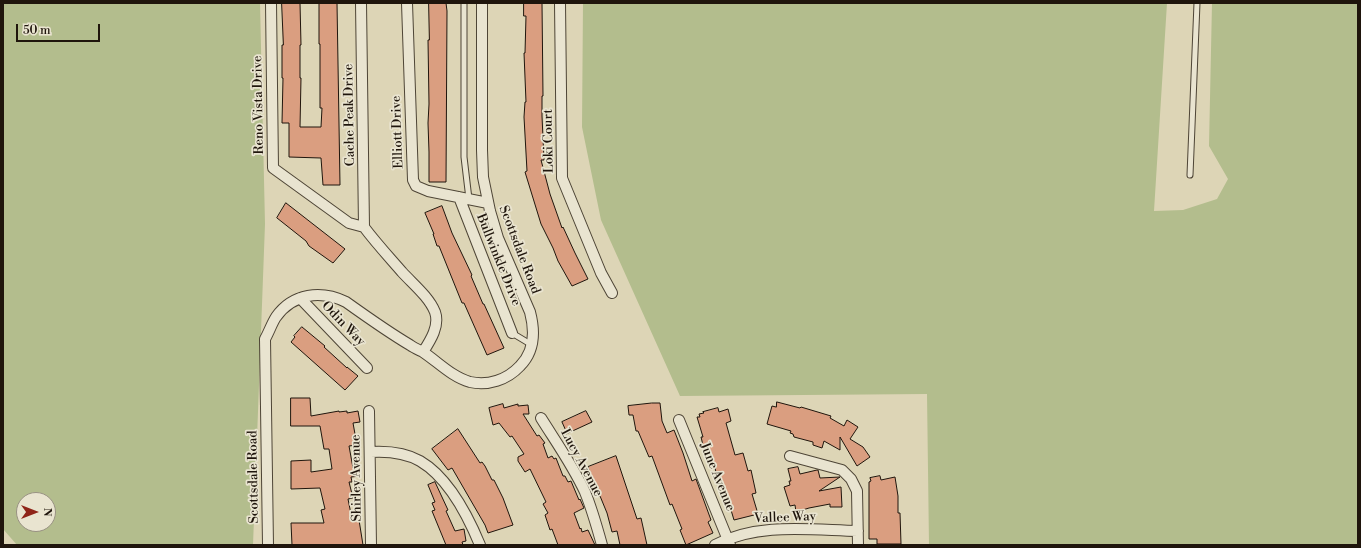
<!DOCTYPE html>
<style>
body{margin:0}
#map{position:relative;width:1361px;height:548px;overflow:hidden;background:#ddd5b6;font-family:"Libre Bodoni",serif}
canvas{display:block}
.frame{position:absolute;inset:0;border:4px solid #1f150c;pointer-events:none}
.north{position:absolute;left:16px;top:492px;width:40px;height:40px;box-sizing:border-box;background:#e9e4d0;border:1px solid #989182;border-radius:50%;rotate:90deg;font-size:11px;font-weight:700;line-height:16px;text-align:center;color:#1f150c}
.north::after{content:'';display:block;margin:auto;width:14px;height:18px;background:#8f2418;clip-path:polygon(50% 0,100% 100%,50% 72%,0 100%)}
.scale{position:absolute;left:16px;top:24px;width:84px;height:18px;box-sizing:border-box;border:2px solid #1f150c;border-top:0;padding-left:5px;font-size:12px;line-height:14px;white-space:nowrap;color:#1f150c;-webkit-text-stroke:3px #e9e4d0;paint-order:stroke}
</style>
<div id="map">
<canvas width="1361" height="548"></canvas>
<div class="frame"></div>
<div class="north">N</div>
<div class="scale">50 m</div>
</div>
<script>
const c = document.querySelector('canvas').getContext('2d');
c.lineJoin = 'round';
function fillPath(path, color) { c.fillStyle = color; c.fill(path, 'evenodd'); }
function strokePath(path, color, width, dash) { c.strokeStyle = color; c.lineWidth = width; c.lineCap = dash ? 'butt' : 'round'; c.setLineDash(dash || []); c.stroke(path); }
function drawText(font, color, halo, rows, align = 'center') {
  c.font = font + ' "Libre Bodoni",serif'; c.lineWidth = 3.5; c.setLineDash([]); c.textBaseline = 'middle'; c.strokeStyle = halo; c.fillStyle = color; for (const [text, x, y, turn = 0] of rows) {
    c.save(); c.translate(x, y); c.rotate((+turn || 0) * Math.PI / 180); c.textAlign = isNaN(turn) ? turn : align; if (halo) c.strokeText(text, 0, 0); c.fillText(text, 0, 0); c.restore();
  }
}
const green = new Path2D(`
 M3,3H260L265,224L253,545H17L3,529ZM24,500H48V524H24Z
 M583,3H1167L1154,211L1183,210L1217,199L1228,179L1209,146L1212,3H1358V545H929L927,394L680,396L601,220L582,127Z`);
const building = new Path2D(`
 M282,3H300L301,45H300V78H301L300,127H321L322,108H320V44H319V3H337L340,185H323L321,158L289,157V123H282L283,78H282V45H283Z
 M429,3H446L447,11L446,182H429V152L428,123L429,104L428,40H429Z
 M524,3H542L543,96H542V116L544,160H541L550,194L562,228L563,227L575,253L588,279L572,286L558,261L553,248L541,224L525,172L527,171L524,117L525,102H526L524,53H525L526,16H524Z
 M286,203L345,249L333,263L309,246L306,241L277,218Z
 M442,206L452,233L472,275L471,276L483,304H484L504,348L487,355L464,303H462L439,246H437L433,234H434L425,213Z
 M302,327L325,346L324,347L347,368V367L358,376L345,390L291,342L295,337L294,336Z
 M291,398H310L311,416L339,411V412L347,411V413L358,411L360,422L353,423L357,445L349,446L353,468L359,467L360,476L351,477L352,482H349L353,498L348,499L352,519H357V521L359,520L363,545H292L291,523H324L321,510L325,509L320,488L291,489V461L311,460V472L332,469L329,449H324L320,426H291Z
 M777,402L800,408L801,407L831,416L830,418L844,426L847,420L858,427L850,439L863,447L870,457L857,466L840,437V450L824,441L822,448L813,445V442L794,437L793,434L790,433L791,431L767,424L772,406L776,407Z
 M652,403H660L662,421L667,433L674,430L683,453L692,481L696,479L711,520L708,522L713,533L686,545L680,530L682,529L672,504L670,505L652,456L649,457L638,431H636L633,415H629L628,406Z
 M503,404L504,408L518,404V406L528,405L529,414H523L537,436L539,435L545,443L543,444L548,458L552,456L554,459L556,458L563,476H565L568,482L571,481L579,500L580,499L584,508L574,513L580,529L581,528L582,532L588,530L595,545H558L552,529L550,530L545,515L548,513L543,504L546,502L530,469L525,472L518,461V457L524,454L512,436L510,437L499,423L493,425L489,408Z
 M718,408L719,412L728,409L731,421L726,423L735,455L743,453L748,471L751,470L756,493L752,494L758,514L734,520L728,500L725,501L721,485H719L715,468L712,469L708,455L706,456L704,451L702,441L701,437H703L697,417H700L699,414L704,413L703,412Z
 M586,411L592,422L566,434V431L562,422Z
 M458,429L480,463L482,462L485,466L492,480H494L503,498L513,525L488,533L485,525L452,468L448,470L432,449Z
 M616,456L637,519L641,518L647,545H620L617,531L612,532L607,513L600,496L599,497L588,467Z
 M798,467L800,474L817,470H818L820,478L840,477L819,491L841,487L842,507H830V504L809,508L796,512L795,505L790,506L784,487L790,485L789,481H791L788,469Z
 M880,476L881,480L895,477L898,496V513H900L901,544H877V539H869V482L871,481L870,478Z
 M435,482L448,510L446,511L455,531L464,529L466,541L462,542L463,545H446L432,511L435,510L432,503L435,502L428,485Z`);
const lane = new Path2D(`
 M464,3V157L469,199
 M1190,175L1197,3
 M512,333L532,345`);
const street = new Path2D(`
 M271,3L273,168L349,223L364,227
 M361,3L364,227
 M407,3L413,180L416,186L428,191L488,203
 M560,3L562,178L601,273L612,293
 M459,197L512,333
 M364,227C376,243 389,257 402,272C413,284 429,297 435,312C440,326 430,341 423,352
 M300,298L367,368
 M369,411L371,545
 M541,418C556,442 573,466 585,492C592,509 597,527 602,545
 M679,420L730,545
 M370,452C386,451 406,453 420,461C449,478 468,516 480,545
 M790,456L842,470L851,479L857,491L858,545
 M268,545L265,339C269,332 272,323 276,317C293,293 321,290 346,302C367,317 388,332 410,345C414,348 419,350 423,352C438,362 452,377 470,382C488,386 507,380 520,366C535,351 535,331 530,312L498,238L490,211L483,177L482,150V3
 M715,545C758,522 811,530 858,531`);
const streetNames = [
 ["Reno Vista Drive",259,105,-91],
 ["Cache Peak Drive",350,115,-91],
 ["Elliott Drive",398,132,-92],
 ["Loki Court",549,141,-91],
 ["Scottsdale Road",519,250,69],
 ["Bullwinkle Drive",498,260,68],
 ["Odin Way",343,324,46],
 ["Lucy Avenue",581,463,62],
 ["Scottsdale Road",254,477,-91],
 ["June Avenue",717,477,68],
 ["Shirley Avenue",357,478,-91],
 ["Vallee Way",785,518,-2]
];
fillPath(green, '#b3bd8d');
fillPath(building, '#da9e80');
strokePath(building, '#1f150c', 1);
strokePath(lane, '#4e4536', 7);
strokePath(street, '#4e4536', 12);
strokePath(lane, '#e9e4d0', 5);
strokePath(street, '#e9e4d0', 10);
drawText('13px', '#1f150c', '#e9e4d0', streetNames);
</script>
